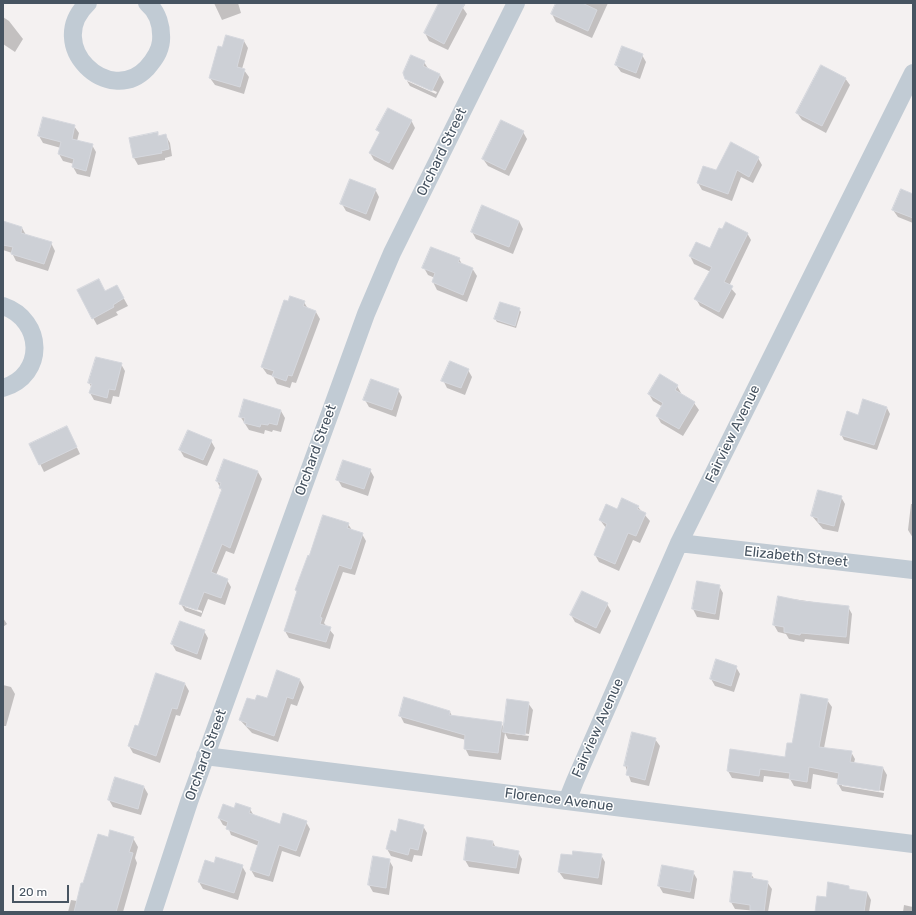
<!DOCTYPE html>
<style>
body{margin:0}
#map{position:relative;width:916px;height:915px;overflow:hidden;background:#f4f1f1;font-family:Rubik,sans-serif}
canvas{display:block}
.frame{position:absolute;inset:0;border:4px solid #475461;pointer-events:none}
.scale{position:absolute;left:12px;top:885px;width:57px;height:18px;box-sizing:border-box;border:2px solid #475461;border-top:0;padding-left:5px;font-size:12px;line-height:14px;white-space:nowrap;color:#475461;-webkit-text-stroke:3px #fff;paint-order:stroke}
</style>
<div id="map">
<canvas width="916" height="915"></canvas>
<div class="frame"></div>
<div class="scale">20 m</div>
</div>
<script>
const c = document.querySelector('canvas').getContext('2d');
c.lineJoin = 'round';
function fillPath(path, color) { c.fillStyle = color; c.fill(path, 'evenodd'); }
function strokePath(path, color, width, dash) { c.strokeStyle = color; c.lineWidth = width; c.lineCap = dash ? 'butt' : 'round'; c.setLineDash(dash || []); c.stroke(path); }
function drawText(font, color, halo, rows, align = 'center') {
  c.font = font + ' Rubik,sans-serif'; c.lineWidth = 3; c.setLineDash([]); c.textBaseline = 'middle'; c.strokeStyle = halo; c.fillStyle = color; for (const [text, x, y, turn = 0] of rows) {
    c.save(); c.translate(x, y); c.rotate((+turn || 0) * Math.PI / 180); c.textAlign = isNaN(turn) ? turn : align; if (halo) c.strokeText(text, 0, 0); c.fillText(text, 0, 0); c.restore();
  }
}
const shadow = new Path2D(`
 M214,3H238L241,13L222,20Z
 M442,3H466L463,8L467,14L448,50L429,41L425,33Z
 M557,3H608L592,38L556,22L552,14Z
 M3,17L9,21L23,39L15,52L3,44Z
 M244,41L248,48L242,69L244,70L249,77L244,94L215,85L210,78L223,48Z
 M642,55L646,62L640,79L621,72L616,65Z
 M424,62L429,70L440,75L444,82L436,98L410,86L407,81L436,94L437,92L407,79Z
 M845,78L850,85L826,133L802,120L797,113Z
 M411,120L415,128L393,170L374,160L370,153L380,134L378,130Z
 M74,126L79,133L77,141L92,145L96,152L90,177L77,174L73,167L74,164L63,161L59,154L61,148L43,143L39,136Z
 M523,132L527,139L509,176L488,166L483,159Z
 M157,134L159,137L166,136L170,143L172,156L165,158V160L138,165L134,158L130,139Z
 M758,158L762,165L753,183L741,177L732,201L702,190L698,183L716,171Z
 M375,189L379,197L370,221L346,211L342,204Z
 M913,195V223L898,217L893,210Z
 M519,221L523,229L513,254L476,239L472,232Z
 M3,222L22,228L26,235L51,243L55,251L48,271L16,261L12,253L3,250Z
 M747,233L751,240L729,286L736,294L723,319L700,306L696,299L711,272L694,264L690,256L696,243L710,250Z
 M459,259L462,264L472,268L477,276L467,302L437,290L433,282L435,278L428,275L424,268Z
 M117,286L128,306L116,312L118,315L97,325L78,291L105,292Z
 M304,302L308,309L316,312L320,319L296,383L292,382L290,388L277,384L273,376L267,374L262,367Z
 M519,309L521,312L516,328L497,322L495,319Z
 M121,364L125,371L119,397L113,396L111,404L94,400L90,393L92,388L89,383Z
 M468,370L472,377L465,395L447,388L443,380Z
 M677,386L681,393L680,395L694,403L699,410L683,436L661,423L657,416L663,407L653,401L649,394Z
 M398,390L402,397L396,417L369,407L365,400Z
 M245,401L281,411L285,418L281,432L273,430L272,432L265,430L264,434L249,430L240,416Z
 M887,408L890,414L877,450L844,440L841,434L858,416Z
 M71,435L80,454L44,472L31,445Z
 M211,441L215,448L207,466L184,457L180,450Z
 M225,460L258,472L262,479L234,554L226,551L216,575L227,580L231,587L225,605L208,599L201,617L185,611L181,604L222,492L217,481ZM185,605L202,611V613L185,607Z
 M370,470L374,477L368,496L342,487L338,480Z
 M841,497L845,504L838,532L823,529L812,516Z
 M911,504H913V538L908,530Z
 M638,507L650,521L640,543L633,540L619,571L599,562L595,555L606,528L600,520L617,511Z
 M348,524L352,530L362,534L366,541L355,575L343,572L324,623L334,635L330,649L289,638L285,631L297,592L296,590Z
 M697,582L719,586L723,593L719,620L697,617L693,609Z
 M779,597L848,607L852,614L849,644L805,639L804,642L789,639L786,634L778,632L774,625Z
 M607,604L611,611L600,634L575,622L571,615Z
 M3,618L7,624L3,627Z
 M204,631L208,638L201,660L176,651L172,644Z
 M716,661L736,667L740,674L734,692L715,686L711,679Z
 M278,672L300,680L304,687L297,706L291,704L278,742L252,733L240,720L256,702L267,700Z
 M185,684L189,691L180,716L176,715L160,763L133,753L129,746L138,727Z
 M3,685L11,687L15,694L6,726H3Z
 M827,700L832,707L824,748L851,752L855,759L854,763L883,768L887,775L884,791L842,784V786L884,793L883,798L842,791L838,784L839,779L813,774L811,789L794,786L790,779L764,776L763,782L732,778L728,771L786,758L792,745Z
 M528,703L533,710L529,734L507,731V733L529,736L528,741L508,739L505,733L501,760L469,756L465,748L466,740L404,723L400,715L450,712L452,716L501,723L504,728Z
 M655,739L660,746L649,786L631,782L625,765Z
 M144,787L148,794L141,815L113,807L109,800Z
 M250,809L254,816L280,825L306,822L310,829L300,857L282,851L273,882L255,877L251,870L259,846L231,835L228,827L223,825L219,818L234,810Z
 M423,826L427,833L422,856L414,855L412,862L391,856L387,849L397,833Z
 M109,838H133L138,847L135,858L137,863L123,912H68L71,900L77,901Z
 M468,838L493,842L496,848L518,852L522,859L519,874L469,867L465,860Z
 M562,855L573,856L601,855L605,862L602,885L564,879L559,872Z
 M389,860L393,867L389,895L373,892L369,885Z
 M215,864L242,866L246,873L238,900L203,889L199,882Z
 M693,872L697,879L694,899L663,893L659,886Z
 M735,872L751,874L755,880L767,882L772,889L768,912L735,909L731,902Z
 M848,887L850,890L867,892L871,900L869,912H816L827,899Z
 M904,905L913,907V912H903Z`);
const building = new Path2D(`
 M439,3H465L444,44L424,33Z
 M556,3H582L597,10L588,31L551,14Z
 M226,35L244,40L237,67L245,69L240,87L209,78L218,46L222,47Z
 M622,46L643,54L636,73L615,65Z
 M411,55L425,61L423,66L440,74L432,91L405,79L403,73Z
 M821,65L846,78L822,126L796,113Z
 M388,108L412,120L389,163L369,153L380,132L376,130Z
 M43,117L75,125L72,139L93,144L86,171L72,167L74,159L58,154L61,142L38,136Z
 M501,120L524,131L505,170L482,159Z
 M158,132V136L166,134L169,149L161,151L162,153L133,158L129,138Z
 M731,142L759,157L749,177L737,170L728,194L697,183L703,166L716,170Z
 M350,179L376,189L366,214L340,204Z
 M901,189L913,194V218L892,210Z
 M482,205L519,221L509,247L471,232Z
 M3,221L22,227L21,233L52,242L44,264L11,254L13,247L3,245Z
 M726,222L748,233L724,282L733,286L719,312L694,299L712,267L689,256L696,242L710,248L719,228L722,229Z
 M431,247L460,258L458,262L473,268L463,295L432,282L435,273L422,268Z
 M99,279L105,291L117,285L124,298L113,305L114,307L92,319L77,290Z
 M290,296L305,301L303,306L316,311L292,376L288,375L286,381L272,376L274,371L261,367L284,300L288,301Z
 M500,302L520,308L515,326L494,319Z
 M96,357L122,363L115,390L109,389L107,398L89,393L92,384L88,383Z
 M450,361L469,369L461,388L441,381Z
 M660,374L678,385L675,390L695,402L679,429L656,416L663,403L648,394Z
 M371,379L399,389L392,410L363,400Z
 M244,399L281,410L277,425L269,423L268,425L261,424L260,427L244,423L245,418L239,417Z
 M863,399L887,407L874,445L840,435L847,411L858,415Z
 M67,426L77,447L39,465L29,444Z
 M188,430L212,440L203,460L179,450Z
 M224,459L258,471L230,548L222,544L211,572L228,579L221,598L204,592L197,610L179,604L222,489L219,488L221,483L216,481Z
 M343,460L371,469L364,489L336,480Z
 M818,490L842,496L834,526L818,522V518L811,516Z
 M622,498L639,506L637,509L646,513L636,536L628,533L615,564L594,555L607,524L599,520L606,504L617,509Z
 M323,515L349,523L347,528L363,533L351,569L339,565L320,617L322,618L320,624L331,627L326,642L284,631L297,591L295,590L308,555L309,556Z
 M697,581L720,585L715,614L692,609Z
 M582,591L608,603L596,628L570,615Z
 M778,596L802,601L849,606L846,637L801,633L800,635L784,632V627L773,625Z
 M180,621L205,630L197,654L171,644Z
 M716,659L737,666L731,686L710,679Z
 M277,670L300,679L293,699L287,697L274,736L246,726L247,723L239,720L247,698L255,700L257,695L267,698Z
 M156,673L185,683L177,709L172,708L156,756L128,746L135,725L138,726Z
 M801,694L828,699L819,747L852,751L850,762L883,767L879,791L837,784L839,773L809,767L807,782L789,779L790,773L760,769L759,776L727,771L730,749L785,757L787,743H792Z
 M404,697L450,711L449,715L502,722L498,753L464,749L465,735L399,716Z
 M507,699L529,702L525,735L503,732Z
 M632,732L656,738L645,780L626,775L628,766H624Z
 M115,777L144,786L138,809L108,800Z
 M236,803L251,808L249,813L280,824L283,813L307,821L296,851L279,845L269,876L250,870L259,841L226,829L228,822L218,818L223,804L234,808Z
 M399,819L424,825L418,850L410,848L408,855L386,849L391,830L396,832Z
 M110,830L134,837L129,852L133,853L116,912H74L81,883H83L98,834L108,837Z
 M467,837L493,841L492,846L519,851L516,868L464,860Z
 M573,851L602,854L598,878L558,872L561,854L572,855Z
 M373,856L390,859L386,888L368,885Z
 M216,857L243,865L234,893L198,882L205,860L214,863Z
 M662,865L694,871L690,892L658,886Z
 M734,871L752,873L751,878L768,881L764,912L750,910V905L730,902Z
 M828,882L849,886V889L867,892L864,912H815L817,896L826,897Z`);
const street = new Path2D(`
 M88,3C43,45 109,108 147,68C154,60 160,52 161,41C162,27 158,12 147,3
 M3,306C44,320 46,375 3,388
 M679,543L913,570
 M205,756L913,844
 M567,801L575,781L679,543L913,73
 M153,912L189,802L366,314L392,253L516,3`);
const streetNames = [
 ["Orchard Street",442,152,-64],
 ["Fairview Avenue",733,434,-64],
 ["Orchard Street",316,450,-70],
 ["Elizabeth Street",796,557,6],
 ["Fairview Avenue",598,728,-66],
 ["Orchard Street",206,755,-70],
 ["Florence Avenue",559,800,7]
];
fillPath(shadow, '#0003');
fillPath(building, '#cdd0d6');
strokePath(building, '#d5d7dd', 1);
strokePath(street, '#c1cbd4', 18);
drawText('14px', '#475461', '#fff', streetNames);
</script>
